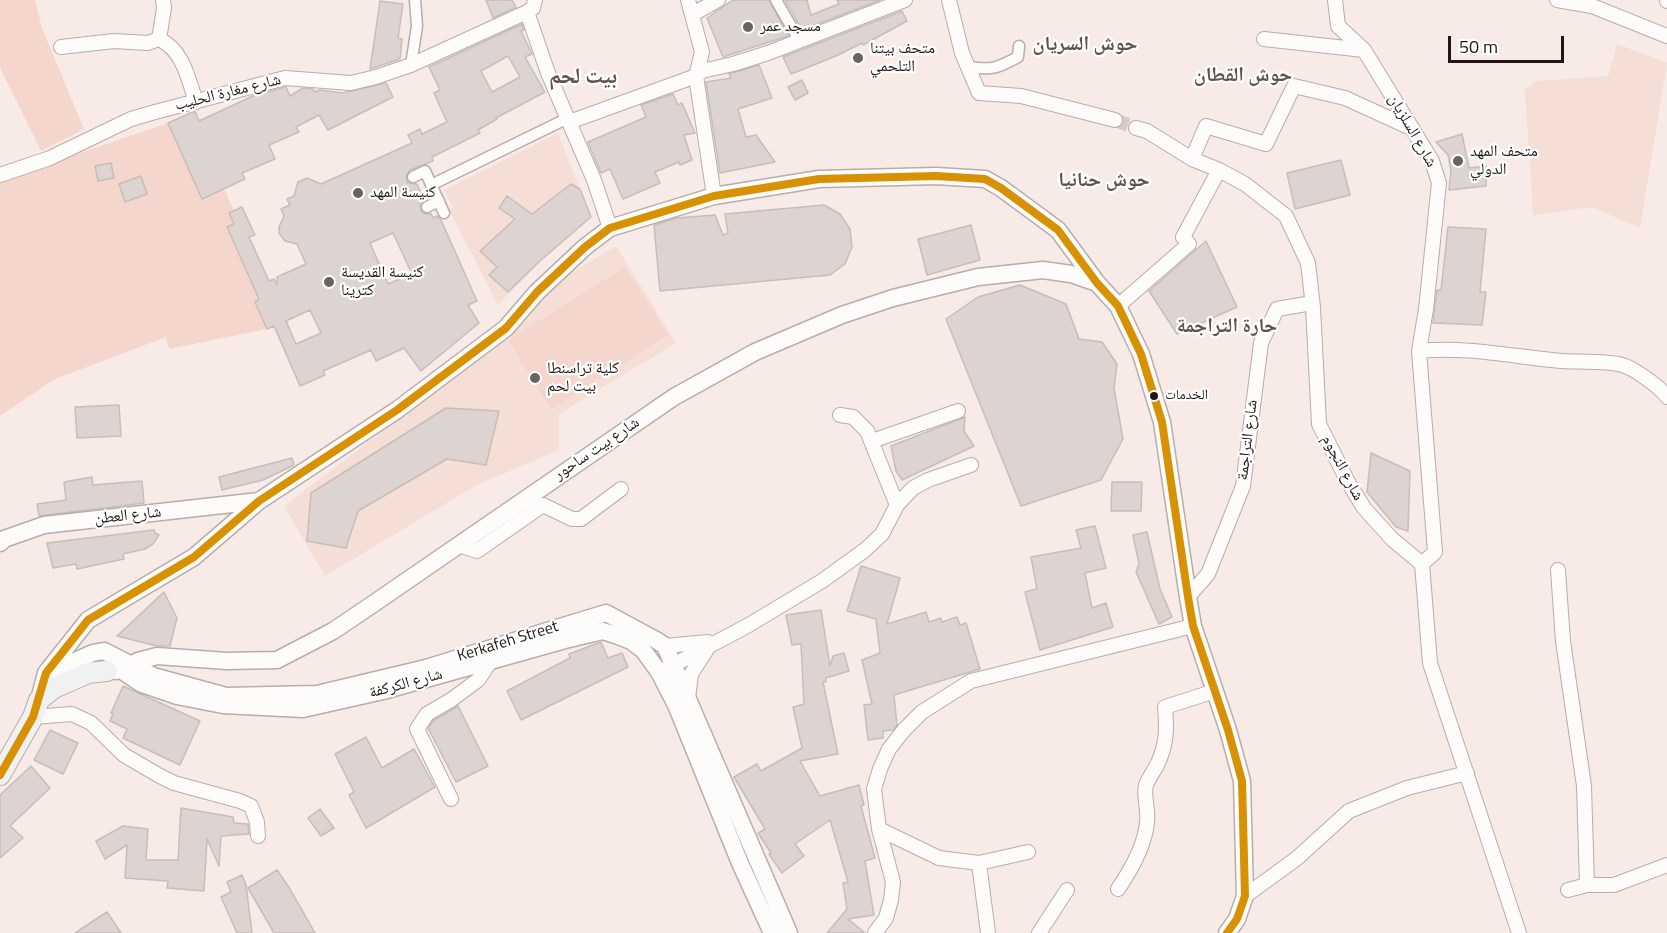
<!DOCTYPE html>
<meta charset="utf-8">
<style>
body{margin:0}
#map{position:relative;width:1667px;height:933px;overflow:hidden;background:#f8ebe7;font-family:"Titillium Web",sans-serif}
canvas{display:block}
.scale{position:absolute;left:1448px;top:36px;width:116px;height:27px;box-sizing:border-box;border:3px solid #1f1714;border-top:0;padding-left:8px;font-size:18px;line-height:21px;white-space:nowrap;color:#1f1714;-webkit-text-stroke:4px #fff;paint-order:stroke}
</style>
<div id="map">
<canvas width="1667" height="933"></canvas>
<div class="scale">50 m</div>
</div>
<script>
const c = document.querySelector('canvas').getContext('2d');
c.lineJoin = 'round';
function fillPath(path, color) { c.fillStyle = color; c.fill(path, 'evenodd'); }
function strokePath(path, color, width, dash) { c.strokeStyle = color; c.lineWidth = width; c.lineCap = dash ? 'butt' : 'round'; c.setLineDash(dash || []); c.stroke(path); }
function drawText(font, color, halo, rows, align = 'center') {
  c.font = font + ' "Titillium Web","Noto Naskh Arabic",sans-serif'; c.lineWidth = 4.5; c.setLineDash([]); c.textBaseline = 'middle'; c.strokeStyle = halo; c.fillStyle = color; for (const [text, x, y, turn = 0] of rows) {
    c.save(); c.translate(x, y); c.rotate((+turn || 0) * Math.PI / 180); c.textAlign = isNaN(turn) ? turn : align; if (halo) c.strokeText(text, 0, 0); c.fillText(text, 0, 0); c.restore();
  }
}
const built = new Path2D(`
 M1617,44L1667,63L1640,228L1592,207L1533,215L1525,90L1537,81L1608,76Z
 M558,133L591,217L541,260L498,305L449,210L453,208L444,190Z
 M616,246L676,343L559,414V450L477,485L325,576L284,506L508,336L564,277Z`);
const green = new Path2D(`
 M0,0H35L42,28L84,129L41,151L0,68Z
 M168,123L202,199L224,188L234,211V224L227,228L259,299L255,302L267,329L169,349L166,337L53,380L0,416V180Z
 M625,267L668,335L551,409L508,340Z`);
const building = new Path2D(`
 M486,0H512L516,7L493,18Z
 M733,0H769L788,36L723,57L707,18Z
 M785,0H807L811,15L839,4L837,0H880L802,30Z
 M380,1L403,4L398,38L402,39L400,59L370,69Z
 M902,11L907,21L863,45L862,43L836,56L791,74L783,57Z
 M522,24L524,30L521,31L532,54L525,57L545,92L496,118L497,119L478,130L480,133L432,157L433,161L410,170L406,176L408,183L417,184L424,200L420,203L421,211L426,214H431L433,218L437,216L441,220L477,301L468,305L479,323L421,371L404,348L376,361L371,350L323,371L325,375L300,386L274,326L267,329L255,302L259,299L227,227L234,224L229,213L242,207L255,235L249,237L269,281L274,279L277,285V277L306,264L297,244L285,241L279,233V227L284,216L281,209L290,205L287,199L294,196L298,182L307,178L321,184L412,143L408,135L420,129L422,134L447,122L434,93L440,90L429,67ZM508,56L520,77L492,92L481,71ZM393,233L412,274L388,284L370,243ZM310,310L321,333L296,344L286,321Z
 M759,65L772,98L738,109L746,137L756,135L775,162L720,173L706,82L731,78L729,74Z
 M802,80L808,93L795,100L788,87Z
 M386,83L393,97L328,130L319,115L296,127L299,132L269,145L275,159L242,173L245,179L202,199L168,123L195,111L199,121L255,95L286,87L290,96L303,88L313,89L315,92L320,90L342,93Z
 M673,94L678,105L682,103L695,133L684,135L692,160L680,165L679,162L655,172L660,183L623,199L610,169L601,173L588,142L646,117L641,105Z
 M1462,134L1469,168L1486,166V186L1449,190L1451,170L1448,155L1436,142Z
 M1341,160L1350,195L1295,209L1287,173Z
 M111,163L114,178L98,181L95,166Z
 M141,176L147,194L125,202L119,184Z
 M571,184L580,189L591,217L541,260L508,292L489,275L497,267L480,251L515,219L499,208L507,196L532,214Z
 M824,205L840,214L850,229L852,247L845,264L830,275L660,291L654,225L677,218L715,215L723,235L728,233L725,214Z
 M971,225L980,260L927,275L918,239Z
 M1448,227L1486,229L1480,292H1486L1482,325L1433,323L1437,290H1441Z
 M1206,241L1237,307L1177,334L1149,291Z
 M1020,285L1066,304L1079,339L1102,342L1117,364L1114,388L1123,439L1101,480L1021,506L946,319L978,297Z
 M119,405L121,436L77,438L75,407Z
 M446,408L499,411L486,465L447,459L358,511L346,548L307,541L311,493Z
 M965,417L964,431L974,446L902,480L896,471L891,446Z
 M1371,453L1410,471L1408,531L1396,527L1367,492Z
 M292,458L294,465L263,480L222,490L219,477Z
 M92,477L93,485L142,481L144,503L39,516L37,504L66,500L64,482Z
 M1112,482H1142L1141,511H1111Z
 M1095,526L1106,568L1085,573L1092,608L1106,603L1113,627L1040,650L1025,592L1037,589L1031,557L1081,548L1076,530Z
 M154,530L155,533L159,535L153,544L145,549L123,554L124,559L77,569L76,564L53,568L47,543Z
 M1147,532L1160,589L1172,617L1159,624L1136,572L1139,564L1133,535Z
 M861,566L900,578L887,624L926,612L929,622L941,618L942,622L957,617L960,625L966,623L980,669L894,695L897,725L893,730L883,731V738L868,740L864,705L872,704L862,660L880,653L876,619L847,611Z
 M164,592L177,618L170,646H157L117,636Z
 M821,610L830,666L833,656L844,653L849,671L826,678V682H823L838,754L800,761L820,796L859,785L864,805L861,806L875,858L865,861L874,915L848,919L865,933H827L847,909L843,883L848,882L830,820L795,844L804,856L782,873L769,854L771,853L758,833L765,829L734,777L757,764L761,771L802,748L793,707L804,704L801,644L792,645L786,615Z
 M601,642L608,658L622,653L628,667L521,720L507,691L570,658L569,654Z
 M123,686L200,721L180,765L123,738L127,729L110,721L113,714L111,713Z
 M458,706L488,766L456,782L428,728L433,721Z
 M50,730L78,743L63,774L34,760Z
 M366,737L382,768L414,749L435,787L366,828L349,795L354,792L335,754Z
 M31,766L50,788L10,826L23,838L0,858V795Z
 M181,808L233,817L234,823L248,824L249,834L221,836L219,866L207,839L204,891L167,888L168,881L125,878L127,845L105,859L96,841L123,826L148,829L146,860H178Z
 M320,809L334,828L321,836L308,818Z
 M277,870L290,889L315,933H274L248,888Z
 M242,875L246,885L252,933H237L221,897L231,892L227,882Z
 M107,912L121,933H75Z`);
const minorTunnel = new Path2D(`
 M1115,120L1136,128`);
const pedestrian = new Path2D(`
 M776,0L799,40
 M411,65L417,26L415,0
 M968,67C992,70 996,69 1018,57L1019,46
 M413,177L425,171L444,213
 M431,185L566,119
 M427,207L439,201`);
const minor = new Path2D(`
 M535,0L533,8L527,12L548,73L594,180L610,228
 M688,0L702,52L696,76L714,196
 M949,0L962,53L979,93L1021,96L1115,120
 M1335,0L1338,26L1364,50L1432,161L1439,183L1426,309L1419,351L1435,552L1422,564
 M1557,0L1592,6L1667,36
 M1667,0V1
 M693,14L718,0
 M159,39L164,8L163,0
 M1264,39L1364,50
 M61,47L114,41L148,43L159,39C183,50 188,78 196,102
 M566,119L572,121L696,76L702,71L733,64L768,53L905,0
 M1136,128L1147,131L1192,159L1219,170L1245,184L1286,216L1308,263L1313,307L1319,424L1348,482L1364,508L1392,539L1422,564L1430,663L1519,933
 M1192,159L1206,126L1266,144L1294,86L1345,98L1413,129
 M0,175L50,158L131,119L155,112L285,78L351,83L376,77L411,65L527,12
 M1118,306L1189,244L1183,237L1219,170
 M1419,351C1468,346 1514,357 1562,361C1578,362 1609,361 1622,365C1634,368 1660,387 1667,397
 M840,415L853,417L867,431L897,505
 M872,441L958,411
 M459,545L477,551L543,505L572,519H581L621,489
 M1558,570L1563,641L1584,786L1587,885
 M1188,597L1208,574L1243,486L1261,343L1277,309L1312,303
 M665,646L708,642
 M664,670L747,626L822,581L865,550L882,534L897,505L913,488L928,480L971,465
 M688,698L691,674L706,651
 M33,717L72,714L91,723L124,755L158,775L174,783L240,801L251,806L257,822L258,836
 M451,799L417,729L427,714L451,700L478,680L490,662L489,656
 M879,829L939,858L979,863L988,933
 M979,863L1028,852
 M1118,889C1131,870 1145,846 1147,822C1149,810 1143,797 1146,785C1148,779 1154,771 1157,765C1167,745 1167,728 1165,707L1215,691
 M1568,890L1587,885H1614L1667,865
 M1245,896L1296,859L1349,811L1407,788L1467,773
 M875,933L886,918L891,900L893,882L879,829L874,789L880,769L889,749L904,730L922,712L971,681L1193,626
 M1039,933L1067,890`);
const tertiary = new Path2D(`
 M0,543L4,539L44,525L259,501
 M121,670L138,661L157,656L227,661L277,660L333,631L373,604L674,397L755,352L842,315L893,298L978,277L1043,270L1071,274L1097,283
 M116,671L121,670L142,684L177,696L223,705L303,709L383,691L565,640L603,631L618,636L631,641L643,650L659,672L676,705L740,863L772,933
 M48,673L93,653L104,651L153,676L226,696L317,694L426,668L606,613L656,640L665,646L789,933
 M39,700L46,673L88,620L194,557L259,501L397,410L506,328L537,292L585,247L610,228L714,196L819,179L936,176L985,179L1001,188L1058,230L1097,283L1118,306L1141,354L1162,422L1188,597L1193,626L1228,730L1242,781L1245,896L1237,919L1227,933`);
const secondary = new Path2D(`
 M0,775L33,717L39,700L54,688L88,673L107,671`);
const bus1 = new Path2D(`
 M0,775L33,717L46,673L88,620L194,557L259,501L397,410L506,328L537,292L585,247L610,228L714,196L819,179L936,176L985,179L1001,188L1058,230L1097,283L1118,306L1141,354L1162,422L1188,597L1193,626L1228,730L1242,781L1245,896L1237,919L1227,933`);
const markers = [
 [748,27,6,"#6b615e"],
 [858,58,6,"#6b615e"],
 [1458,161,6,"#6b615e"],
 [358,193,6,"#6b615e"],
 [329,282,6,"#6b615e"],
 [535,378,6,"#6b615e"],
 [1154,396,5,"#1f1714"]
];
const busNames = [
 ["الخدمات",1165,396]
];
const poiNames = [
 ["مسجد عمر",760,27],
 ["متحف بيتنا",870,49],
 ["التلحمي",870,67],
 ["متحف المهد",1470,152],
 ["الدولي",1470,170],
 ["كنيسة المهد",370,193],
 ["كنيسة القديسة",341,273],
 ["كترينا",341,291],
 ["كلية تراسنطا",547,369],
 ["بيت لحم",547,387]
];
const streetNames = [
 ["شارع مغارة الحليب",228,93,-14],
 ["شارع السلزيان",1412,131,60],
 ["شارع التراجمة",1248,440,-83],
 ["شارع بيت ساحور",597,449,-34],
 ["شارع النجوم",1342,468,62],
 ["شارع العطن",128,516,-6],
 ["Kerkafeh Street",508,642,-17],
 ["شارع الكركفة",406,684,-15]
];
const quarterNames = [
 ["حوش السريان",1085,45],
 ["حوش القطان",1243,76],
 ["حوش حنانيا",1104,181],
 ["حارة التراجمة",1227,327]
];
const districtNames = [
 ["بيت لحم",583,78]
];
fillPath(built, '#f5ded6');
fillPath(green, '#f5d6cc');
fillPath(building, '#ddd3d0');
strokePath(building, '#c7bdb9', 1.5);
strokePath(minorTunnel, '#d7cbc7', 14, [14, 7]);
strokePath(pedestrian, '#b7ada9', 13);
strokePath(minor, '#b7ada9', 16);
strokePath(tertiary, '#b7ada9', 19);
strokePath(secondary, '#b7ada9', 22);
strokePath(pedestrian, '#fefcfb', 10);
strokePath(minor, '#fefcfb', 14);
strokePath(tertiary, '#fefcfb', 16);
strokePath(secondary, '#f0f1f1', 20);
strokePath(bus1, '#d79103', 8);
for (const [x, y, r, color] of markers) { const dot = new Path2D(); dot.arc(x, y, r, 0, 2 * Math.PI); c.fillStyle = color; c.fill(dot); strokePath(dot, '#fff', 2); }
drawText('14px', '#1f1714', '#fff', busNames, 'left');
drawText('16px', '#1f1714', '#fff', poiNames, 'left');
drawText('16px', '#1f1714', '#fff', streetNames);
drawText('bold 20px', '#635049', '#fff', quarterNames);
drawText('bold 22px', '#635049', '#fff', districtNames);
</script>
